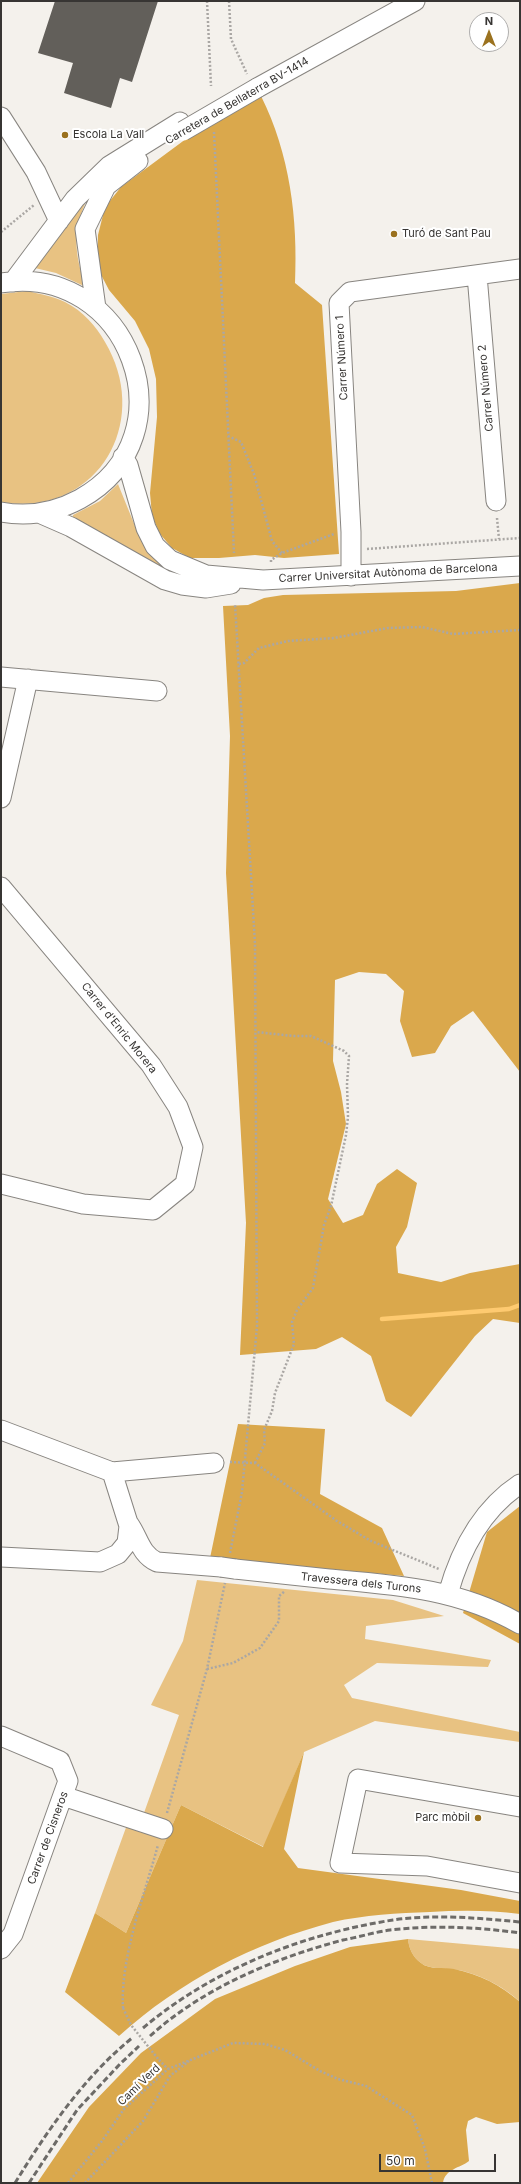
<!DOCTYPE html>
<meta charset="utf-8">
<style>
body{margin:0}
#map{position:relative;width:521px;height:2184px;overflow:hidden;background:#f4f1ec;font-family:Inter,sans-serif}
canvas{display:block}
.frame{position:absolute;inset:0;border:2px solid #373533;pointer-events:none}
.north{position:absolute;left:469px;top:12px;width:40px;height:40px;box-sizing:border-box;background:#fff;border:1px solid #afaead;border-radius:50%;rotate:0deg;font-size:11px;font-weight:700;line-height:16px;text-align:center;color:#373533}
.north::after{content:'';display:block;margin:auto;width:14px;height:18px;background:#9b721f;clip-path:polygon(50% 0,100% 100%,50% 72%,0 100%)}
.scale{position:absolute;left:379px;top:2154px;width:117px;height:18px;box-sizing:border-box;border:2px solid #373533;border-top:0;padding-left:5px;font-size:12px;line-height:14px;white-space:nowrap;color:#373533;-webkit-text-stroke:3px #fff;paint-order:stroke}
</style>
<div id="map">
<canvas width="521" height="2184"></canvas>
<div class="frame"></div>
<div class="north">N</div>
<div class="scale">50 m</div>
</div>
<script>
const c = document.querySelector('canvas').getContext('2d');
c.lineJoin = 'round';
function fillPath(path, color) { c.fillStyle = color; c.fill(path, 'evenodd'); }
function strokePath(path, color, width, dash) { c.strokeStyle = color; c.lineWidth = width; c.lineCap = dash ? 'butt' : 'round'; c.setLineDash(dash || []); c.stroke(path); }
function drawText(font, color, halo, rows, align = 'center') {
  c.font = font + ' Inter,sans-serif'; c.lineWidth = 4; c.setLineDash([]); c.textBaseline = 'middle'; c.strokeStyle = halo; c.fillStyle = color; for (const [text, x, y, turn = 0] of rows) {
    c.save(); c.translate(x, y); c.rotate((+turn || 0) * Math.PI / 180); c.textAlign = isNaN(turn) ? turn : align; if (halo) c.strokeText(text, 0, 0); c.fillText(text, 0, 0); c.restore();
  }
}
const green = new Path2D(`
 M88,197C72,231 74,253 86,287L56,273L35,268Z
 M27,291C40,294 53,296 65,302C83,311 96,326 105,342C153,423 96,518 1,502V294Z
 M118,484L135,526L146,546L176,573C140,559 109,535 73,519V515L100,501Z
 M197,1580L393,1600L444,1616L366,1626L365,1639L491,1660L488,1667L377,1663L344,1685L352,1698L520,1732V1742L375,1721L304,1752L264,1847L181,1805L126,1933L95,1913L128,1822L140,1824L179,1715L151,1705L183,1641Z
 M408,1939L520,1949V2002C504,1987 485,1977 463,1971C452,1968 429,1970 421,1963C413,1957 409,1949 408,1939Z`);
const forest = new Path2D(`
 M261,96C290,154 298,219 295,283L322,305L339,554L284,558L255,555L219,558H190L172,548L160,534L152,516L150,493L157,417L156,379L149,349L135,321L109,290L97,267L98,235L105,207L121,187L194,133Z
 M520,583V1072L473,1011L451,1026L435,1053L412,1057L400,1021L404,991L386,974L359,972L335,980L333,1061L341,1092L346,1124L328,1199L343,1223L363,1215L377,1184L397,1169L417,1183L407,1227L396,1247L398,1273L441,1282L470,1273L520,1264V1323L493,1319L475,1336L411,1417L386,1401L371,1356L342,1337L316,1349L240,1355L246,1223L226,873L230,736L223,606L248,605L264,598L283,595L456,591Z
 M238,1424L325,1429L320,1494L382,1528L404,1576L210,1558Z
 M520,1506V1644L463,1613L487,1532Z
 M304,1752L284,1849L298,1868L461,1890L520,1901V1914C490,1910 460,1910 430,1912C398,1913 364,1915 333,1922C254,1943 180,1981 119,2036L65,1992L95,1913L126,1933L181,1805L263,1847Z
 M408,1939C409,1949 413,1957 421,1963C429,1970 444,1967 454,1969C479,1974 501,1985 520,2002V2122L497,2124L476,2117L468,2121L466,2130L469,2161C460,2168 445,2169 443,2183H37L89,2107L141,2053L215,1999L295,1966L350,1947Z`);
const stream = new Path2D(`
 M382,1319L509,1309L520,1305`);
const building = new Path2D(`
 M55,1H158L132,82L120,78L111,108L64,93L73,63L38,53Z`);
const path = new Path2D(`
 M207,1L211,86
 M229,1L231,39L247,74
 M214,132L234,553
 M1,232L34,205
 M228,436L241,442L254,474L272,541L282,553
 M497,518L499,539
 M367,549L520,538
 M271,562V560L282,553L334,534
 M239,664L244,663L259,648L288,641L334,638L388,628L422,627L453,634L520,630
 M230,1462L255,1463L337,1521L371,1541L439,1569
 M255,1463L265,1443L264,1430L272,1411L275,1393L294,1344L292,1322L297,1310L313,1288L324,1225L331,1206L346,1135L348,1117L347,1084L349,1056L344,1051L311,1036H293L256,1032
 M230,1553L242,1492L257,1326L255,944L235,604
 M207,1669L233,1663L260,1648L279,1621V1596L285,1591
 M167,1813L207,1669L225,1583
 M123,2008C120,1958 145,1893 158,1845
 M159,2060L168,2069
 M68,2183L102,2141L124,2109L168,2069L233,2043L265,2044L285,2050L320,2071L338,2079L366,2086L412,2115L425,2149L432,2183
 M85,2183L143,2121L170,2076L189,2061`);
const minor = new Path2D(`
 M257,88L415,1
 M1,117L36,172L59,221
 M477,275L496,501
 M13,282L75,199L109,166L180,122
 M1,283C129,262 194,436 80,499C56,512 28,517 1,512
 M96,308L85,229L106,186L138,161
 M123,457L128,465L146,528L155,546L170,560L206,575L263,580L520,566
 M39,513L71,527L165,580L182,585L206,588L231,584
 M351,576V532L339,303L350,292L520,269
 M1,677L157,691
 M1,798L28,679
 M1,887L151,1065L178,1107L193,1147L185,1184L153,1210L83,1204L1,1184
 M1,1430L112,1472L214,1463
 M129,1524C139,1538 140,1554 157,1562L221,1567
 M1,1557L100,1562L118,1554L127,1543L129,1526L112,1472
 M235,1569C266,1572 298,1576 329,1579C398,1585 459,1589 520,1624
 M448,1594C460,1551 482,1509 520,1484
 M1,1736L60,1761L68,1781L13,1934L1,1949
 M63,1796L163,1829
 M520,1807L358,1779L340,1863L427,1866L520,1883`);
const rail = new Path2D(`
 M143,2028C213,1969 303,1934 393,1920C434,1914 479,1918 520,1922
 M150,2036C203,1988 275,1958 343,1940C359,1937 375,1932 390,1930C434,1925 477,1927 520,1933
 M15,2183C47,2131 84,2077 132,2038
 M29,2183L77,2110L120,2064L139,2046`);
const pathBridge = new Path2D(`
 M123,2008L131,2025L159,2060`);
const minorBridge = new Path2D(`
 M183,131L257,88
 M221,1567L235,1569`);
const markers = [
 [65,135,4,"#9b721f"],
 [394,234,4,"#9b721f"],
 [478,1818,4,"#9b721f"]
];
const streetNames = [
 ["Carretera de Bellaterra BV-1414",237,101,-30],
 ["Carrer Número 1",342,358,-93],
 ["Carrer Número 2",486,388,-95],
 ["Carrer Universitat Autònoma de Barcelona",388,573,-3],
 ["Carrer d'Enric Morera",119,1028,51],
 ["Travessera dels Turons",361,1583,6],
 ["Carrer de Cisneros",48,1838,-70],
 ["Camí Verd",139,2085,-44]
];
const poiNames = [
 ["Escola La Vall",73,135],
 ["Turó de Sant Pau",402,234],
 ["Parc mòbil",470,1818,"right"]
];
fillPath(green, '#e8c282');
fillPath(forest, '#daa84c');
strokePath(stream, '#feca70', 4.5);
fillPath(building, '#625f5a');
strokePath(minor, '#888580', 21);
strokePath(path, '#aaa7a4', 2.5, [2, 2]);
strokePath(minor, '#fff', 19);
strokePath(rail, '#6d6b68', 3, [6, 3]);
strokePath(minorBridge, '#888580', 21, []);
strokePath(pathBridge, '#aaa7a4', 2.5, [2, 2]);
strokePath(minorBridge, '#fff', 19);
for (const [x, y, r, color] of markers) { const dot = new Path2D(); dot.arc(x, y, r, 0, 2 * Math.PI); c.fillStyle = color; c.fill(dot); strokePath(dot, '#fff', 1.5); }
drawText('11px', '#373533', '#fff', streetNames);
drawText('11px', '#373533', '#fff', poiNames, 'left');
</script>
